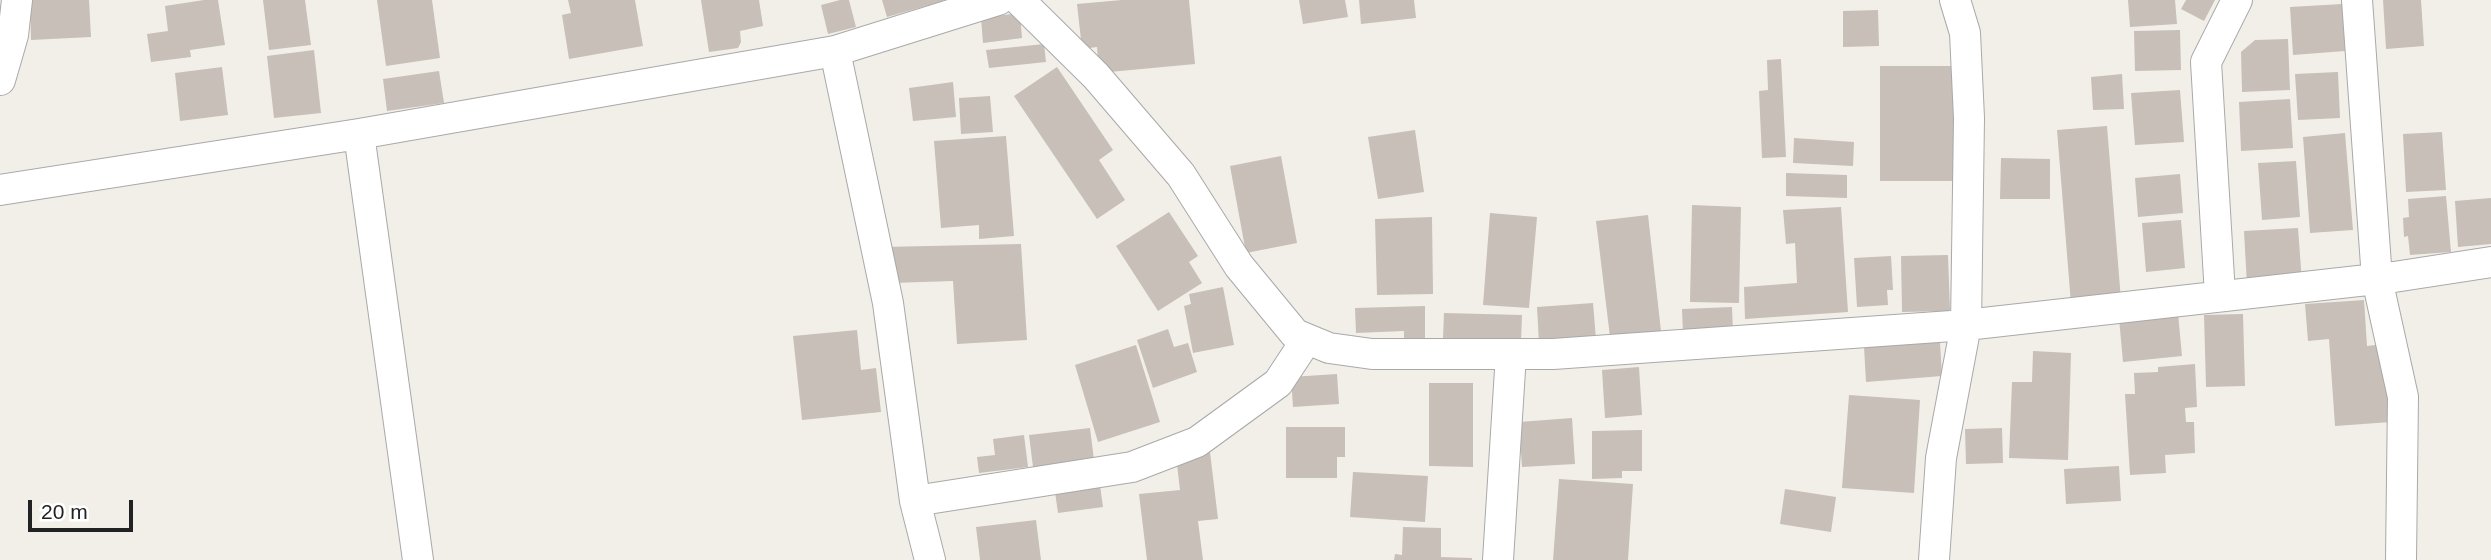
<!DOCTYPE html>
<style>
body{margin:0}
#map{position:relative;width:2491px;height:560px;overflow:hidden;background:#f2efe9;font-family:Helvetica,sans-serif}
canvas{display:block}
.scale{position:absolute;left:28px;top:500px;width:105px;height:32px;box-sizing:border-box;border:4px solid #222;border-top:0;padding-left:9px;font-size:21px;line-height:24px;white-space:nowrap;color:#222;-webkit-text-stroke:5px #fff;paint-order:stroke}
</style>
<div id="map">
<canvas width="2491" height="560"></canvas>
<div class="scale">20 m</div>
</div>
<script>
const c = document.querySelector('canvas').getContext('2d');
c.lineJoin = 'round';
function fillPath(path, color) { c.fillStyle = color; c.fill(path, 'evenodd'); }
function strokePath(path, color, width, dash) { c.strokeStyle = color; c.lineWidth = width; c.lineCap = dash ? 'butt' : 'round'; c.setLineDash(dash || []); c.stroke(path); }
const building = new Path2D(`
 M30,0H89L91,37L31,40Z
 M204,0H218L225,45L190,50L191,57L151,62L147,34L168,31L165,6Z
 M263,0H305L311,45L269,50Z
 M377,0H432L440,58L386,66Z
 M568,0H635L643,46L569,59L562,15L571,13Z
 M701,0H759L763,26L740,31L741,42L738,48L709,52Z
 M840,0H849L856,27L828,34L821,5Z
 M882,0H943V1L887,17Z
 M1122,0H1189L1195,64L1099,73L1097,47L1082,49L1077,4Z
 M1299,0H1345L1348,17L1303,24Z
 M1359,0H1414L1416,18L1361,24Z
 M2128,0H2175L2177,24L2130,27Z
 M2186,0H2215L2204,21L2181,9Z
 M2383,0H2421L2424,46L2386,49Z
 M2342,4L2345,51L2293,55L2290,7Z
 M1878,10L1879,46L1843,47V11Z
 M1020,13L1022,38L983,43L981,18Z
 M2180,30L2181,70L2135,71L2134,31Z
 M2288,39L2290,90L2242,92L2241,52L2255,40Z
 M1044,44L1046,62L989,68L986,50Z
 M314,50L321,113L274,118L267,56Z
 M1781,59L1786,157L1762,158L1759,91L1768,90L1767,60Z
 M1880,66H1955L1954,181H1880Z
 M222,67L228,115L180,121L175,73Z
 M1057,67L1113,150L1099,160L1125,200L1097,219L1014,96Z
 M439,71L444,103L387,111L383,79Z
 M2338,72L2340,118L2298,120L2295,74Z
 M2122,74L2124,109L2093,110L2091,77Z
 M953,82L956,117L913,121L909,88Z
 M2180,90L2184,142L2135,145L2131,93Z
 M990,96L993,132L961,134L959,98Z
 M2290,99L2293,148L2241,151L2239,102Z
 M2107,126L2121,300L2071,304L2057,130Z
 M1415,130L1424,192L1378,199L1368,137Z
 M2442,132L2446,190L2406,192L2403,134Z
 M2345,133L2353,230L2310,233L2303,137Z
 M1006,136L1014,236L979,239V225L941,228L934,141Z
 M1794,138L1854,142L1853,166L1793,163Z
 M1281,156L1297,243L1246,253L1230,166Z
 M2001,158L2050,159V199H2000Z
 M2296,161L2300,217L2262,220L2258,163Z
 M1786,173L1847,175V198L1786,196Z
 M2180,174L2183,213L2138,217L2135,178Z
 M2446,196L2451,252L2410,255L2408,236L2404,237L2403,218L2409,217L2408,199Z
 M2491,198V244L2458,247L2455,201Z
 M1692,205L1741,207L1739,303L1690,302Z
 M1841,207L1848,312L1745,319L1744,287L1797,283L1795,243L1786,244L1783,210Z
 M1169,212L1198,256L1189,262L1202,283L1158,311L1116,246Z
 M1490,213L1537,217L1529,308L1483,305Z
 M1648,215L1661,331L1610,337L1596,221Z
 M1432,217L1433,294L1377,295L1375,219Z
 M2181,220L2185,268L2146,272L2142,223Z
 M2298,228L2302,282L2247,285L2244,231Z
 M1021,244L1027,340L957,344L953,281L892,283L883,247Z
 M1948,255L1950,311L1902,312L1901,256Z
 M1891,256L1893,290H1887L1888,305L1857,307L1854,258Z
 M1223,287L1234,345L1193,353L1184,306L1191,304L1189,294Z
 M2364,300L2367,346L2385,344L2391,422L2335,426L2329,339L2308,341L2305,304Z
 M1593,303L1596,339L1539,343L1537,307Z
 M1425,306V341H1404V331L1356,333L1355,308Z
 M1732,307L1733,332L1683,334L1682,309Z
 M1444,313L1522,315L1521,341L1443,338Z
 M2178,313L2182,356L2123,362L2119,318Z
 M2243,314L2245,386L2206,387L2204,315Z
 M1168,329L1174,347L1188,343L1197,372L1153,388L1137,340Z
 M857,330L861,370L876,368L881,412L802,420L793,336Z
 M1940,342L1942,376L1866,382L1864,347Z
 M1136,345L1160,422L1098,442L1075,365Z
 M2033,351L2071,353L2068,460L2009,458L2012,382H2032Z
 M2195,364L2197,407L2185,408L2186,422H2194L2195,453L2165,455L2166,473L2130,475L2125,394H2135L2134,373L2158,372V367Z
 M1639,367L1642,415L1605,418L1602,370Z
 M1337,374L1339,404L1293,407L1291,377Z
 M1429,383H1473V467L1429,466Z
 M1849,395L1920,400L1914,493L1842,488Z
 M1572,418L1575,464L1522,467L1519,422Z
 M1286,427H1345V457H1337V478H1286Z
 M1090,428L1094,460L1033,467L1029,435Z
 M2002,428L2003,463L1966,464L1965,429Z
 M1642,430V471H1622V478L1592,479V431Z
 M1024,435L1028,467L979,473L977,457L995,455L993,439Z
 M1210,452L1218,519L1198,521L1203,560H1147L1139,494L1180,490L1176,456Z
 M2119,466L2121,501L2066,504L2064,469Z
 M1353,472L1428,476L1425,522L1350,517Z
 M1099,478L1103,507L1058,513L1054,485Z
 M1559,479L1633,484L1628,560H1553Z
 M1785,489L1836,497L1831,532L1780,524Z
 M1036,520L1041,560H980L976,527Z
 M1403,527L1441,528V557L1472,558V560H1394L1395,554L1402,555Z`);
const street = new Path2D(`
 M1019,0L1096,76L1181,175L1239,266L1295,334L1329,348L1372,354H1553L1966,325L2394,277L2491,262
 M2357,0L2377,279L2403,397L2401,560
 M835,51L888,303L915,501L930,560
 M0,80L13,35L17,0
 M359,134L418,560
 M0,190L359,134L835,51L998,0
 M2220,295L2206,62L2237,0
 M915,501L1132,467L1197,442L1278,383L1307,339
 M1498,560L1511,354
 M1934,560L1941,458L1966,325L1969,118L1965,33L1955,0`);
fillPath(building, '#c7bfb8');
strokePath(street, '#a9a9a9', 32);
strokePath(street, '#fff', 30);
</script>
